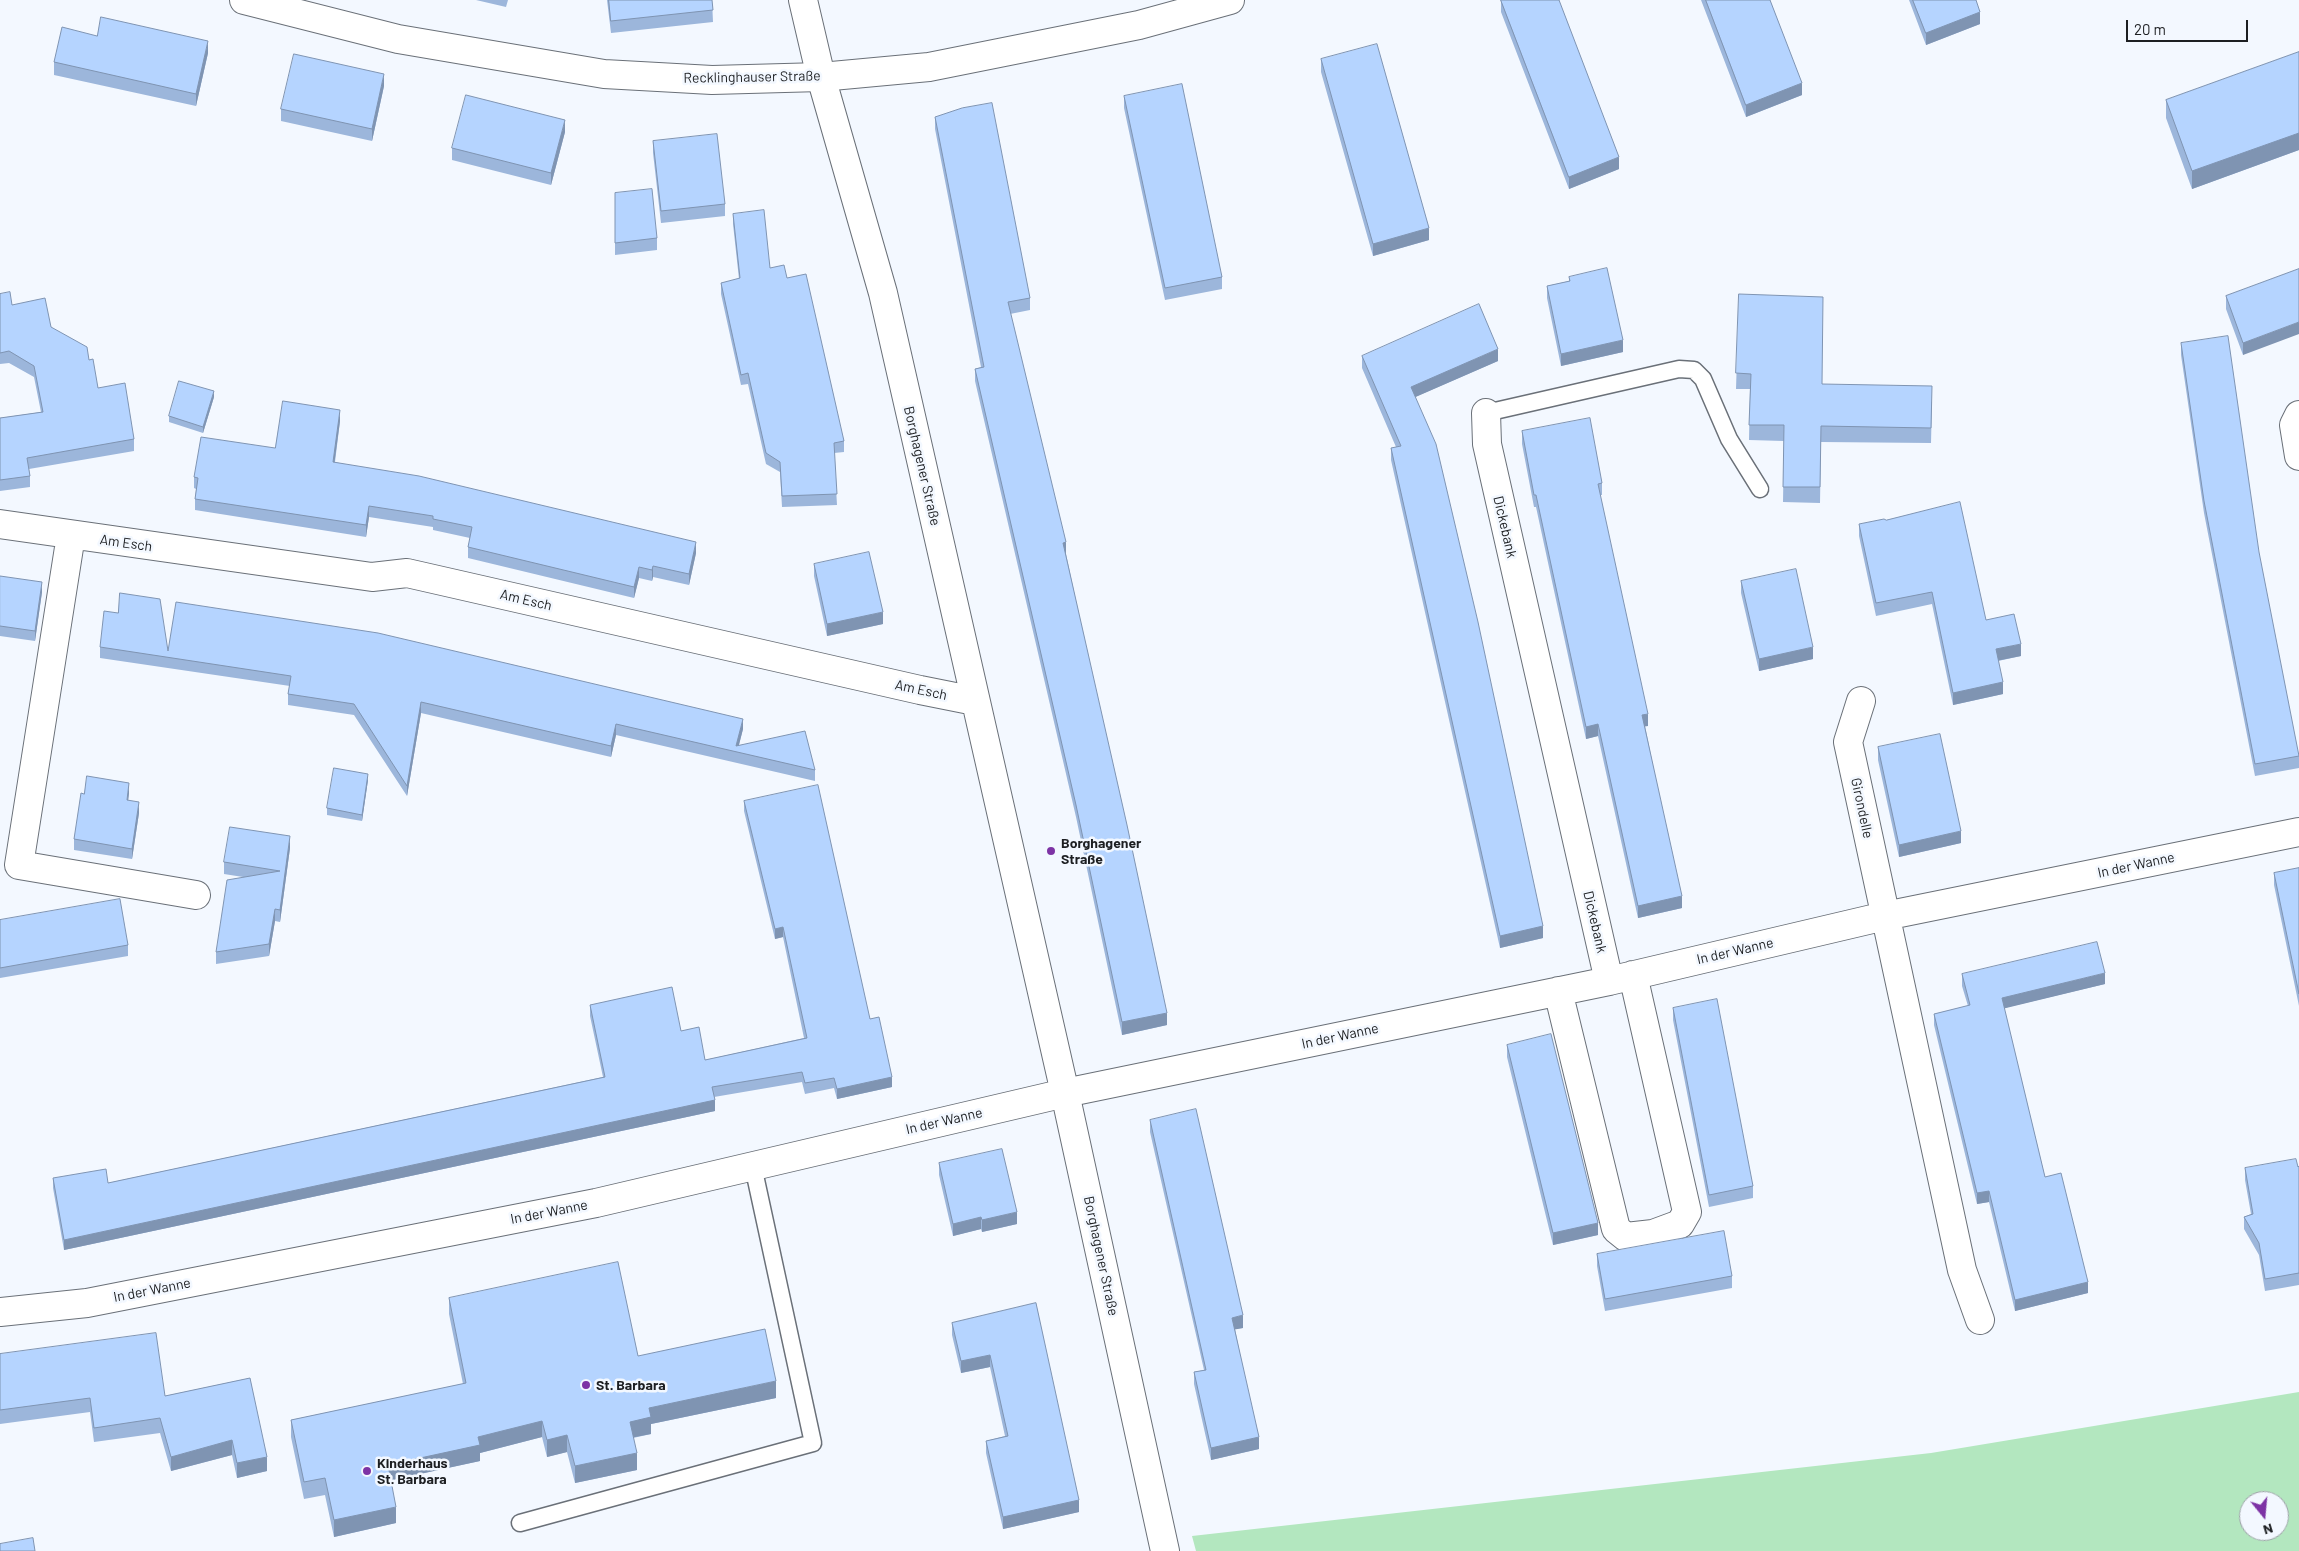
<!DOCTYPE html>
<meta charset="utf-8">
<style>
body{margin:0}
#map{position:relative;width:2299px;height:1551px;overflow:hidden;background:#f3f8ff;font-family:Barlow,sans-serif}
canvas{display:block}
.north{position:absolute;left:2239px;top:1491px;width:50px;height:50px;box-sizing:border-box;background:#f3f8ff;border:1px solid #9da1a7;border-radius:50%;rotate:163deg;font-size:14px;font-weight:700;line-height:20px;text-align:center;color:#1d1f22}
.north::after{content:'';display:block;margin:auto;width:18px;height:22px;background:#7d33a5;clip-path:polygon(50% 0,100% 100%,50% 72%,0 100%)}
.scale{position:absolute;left:2126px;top:20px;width:122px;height:22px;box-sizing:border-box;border:2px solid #1d1f22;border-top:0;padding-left:6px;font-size:15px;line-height:18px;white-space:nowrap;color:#1d1f22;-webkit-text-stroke:4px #f3f8ff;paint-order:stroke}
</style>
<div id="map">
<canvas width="2299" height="1551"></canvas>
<div class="north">N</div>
<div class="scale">20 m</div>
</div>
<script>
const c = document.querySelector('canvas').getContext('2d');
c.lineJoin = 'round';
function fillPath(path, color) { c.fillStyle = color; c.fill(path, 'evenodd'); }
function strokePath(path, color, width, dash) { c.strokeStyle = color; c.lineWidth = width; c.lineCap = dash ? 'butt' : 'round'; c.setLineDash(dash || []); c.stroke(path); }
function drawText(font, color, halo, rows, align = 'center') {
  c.font = font + ' Barlow,sans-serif'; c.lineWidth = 5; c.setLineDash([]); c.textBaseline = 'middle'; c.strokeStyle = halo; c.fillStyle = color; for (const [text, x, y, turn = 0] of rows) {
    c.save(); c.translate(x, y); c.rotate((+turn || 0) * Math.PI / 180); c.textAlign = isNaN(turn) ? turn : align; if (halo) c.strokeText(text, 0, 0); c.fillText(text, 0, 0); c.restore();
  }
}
const green = new Path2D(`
 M2299,1392V1551H1196L1192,1536L1931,1453ZM2249,1501H2279V1531H2249Z`);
const service = new Path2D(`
 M1486,413L1679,369L1694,370L1703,379L1729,439L1760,489
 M520,1523L813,1443L753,1166`);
const minor = new Path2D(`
 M803,0L821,77L883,293L1065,1093L1165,1551
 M1486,413L1487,444L1609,981
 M2299,415L2294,425L2299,456
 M0,524L372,577L407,573L920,690L975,701
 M71,535L19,865L196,895
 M1861,701L1848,742L1962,1270L1980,1320
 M1558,991L1616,1229L1626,1237L1653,1234L1680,1224L1687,1212L1633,975
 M0,1312L87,1303L596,1203L1065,1093L1609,981L1885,916L2299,832`);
const tertiary = new Path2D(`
 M244,0L398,39L604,74L712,80L821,77L929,67L1139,25L1230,0`);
const wall = new Path2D(`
 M476,0H508L506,7Z
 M607,0H712L713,22L611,33Z
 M1501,0L1619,169L1569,189L1501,12Z
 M1701,0H1770L1802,95L1746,117Z
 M1909,0H1976L1980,24L1926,45Z
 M97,36L208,53L196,106L54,75V62Z
 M2299,52V150L2192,189L2166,118V100Z
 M1321,59L1429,240L1373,256L1321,72Z
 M384,86L372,141L281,121V109Z
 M1124,96L1222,277V289L1165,300L1124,108Z
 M935,117L1030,298V310L1010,314L1066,554L1167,1025L1122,1035L1076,817L975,381V369L981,367L935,129Z
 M565,132L551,185L452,160V148Z
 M653,141L725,204V216L661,223L653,153Z
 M615,193L657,238V250L615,255Z
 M733,214L770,268L787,278L844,441V452L834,453L837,505L782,507L780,472L766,464L748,384L741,385L721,294V283L739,279L733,224Z
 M2299,269L2243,355L2226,309V296Z
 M1569,277L1623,352L1561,366L1547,298V286L1569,281Z
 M0,294L12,305L51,327L89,360L98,388L134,439V451L29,469L30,476V487L0,491V418L41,412L34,377L9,363L0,364Z
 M1739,294L1822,384L1932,402L1931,443L1821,442L1820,503L1783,502L1784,441L1749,440L1750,389H1736Z
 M2181,343L2299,756V768L2255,776L2204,513L2181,355Z
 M1362,356L1498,361L1415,397L1543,938L1500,948L1391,460V448L1396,447L1362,368Z
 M214,397L203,433L169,422V416Z
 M340,421L335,462L696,553L689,585L653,577L652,581L639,578L634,598L468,558V547L470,538L433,530V527L369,517L366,537L195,510V499L196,489L194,488V477L275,448Z
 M1522,431L1602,483V495H1600L1648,726H1645L1682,908L1638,918L1598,736L1586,739L1536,507H1534L1522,444Z
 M1859,524L1986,620L2021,656L1998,661L2003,694L1953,705L1932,604L1876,616L1859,536Z
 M814,564L883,624L827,636L814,576Z
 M0,576L42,592L35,641L0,636Z
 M1741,581L1813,659L1759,671L1741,593Z
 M100,647L168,651L743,729L739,745L815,770V781L616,735L611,757L421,713L407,796L354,715L288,705V694L290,686L100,658Z
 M1878,747L1961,843L1899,857L1878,760Z
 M368,780L362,821L327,815V808Z
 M129,793L128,800L139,813L132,859L74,850V839L84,794Z
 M744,801L870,1019L892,1087L837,1099L834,1088L805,1094L802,1082L714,1097L715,1111L64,1250L53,1188V1178L108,1183L603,1077L590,1016V1005L681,1031L705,1060L804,1038L783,937L775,939L744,811Z
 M290,848L280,922L275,921L269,956L216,964V952L243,877L224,874V862Z
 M2299,868V1006L2274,885V873Z
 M0,920L128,945V956L0,978Z
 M1962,974L2105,984L2004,1008L2045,1177L2088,1293L2015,1311L1989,1202L1977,1204L1934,1025V1014L1968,1006L1962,986Z
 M1673,1008L1753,1186V1198L1709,1207L1673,1020Z
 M1507,1045L1598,1235L1553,1245L1507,1057Z
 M1150,1120L1243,1328L1235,1329L1259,1449L1211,1460L1194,1384V1372L1204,1370L1150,1132Z
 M939,1163L1017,1224L982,1232L981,1229L953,1236L939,1175Z
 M2299,1166V1285L2265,1291L2259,1255L2244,1229V1217L2251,1214L2245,1180V1168Z
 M1597,1254L1732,1276V1288L1605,1311L1597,1266Z
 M449,1298L638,1356L776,1398L651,1424V1434L633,1438L637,1470L575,1483L567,1452L547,1457L542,1437L480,1453V1461L391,1480L396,1523L334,1537L325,1495L304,1499L291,1437V1420L463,1384L449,1314Z
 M1036,1303L1079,1512L1003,1529L986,1453V1441L1005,1436L990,1367L961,1373L952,1335V1323Z
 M0,1354L165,1396L250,1378L267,1471L237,1478L232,1455L171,1471L160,1433L94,1442L90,1412L0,1424Z`);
const shadedWall = new Path2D(`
 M1980,12V24L1926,45V33Z
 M208,41V53L196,106V94Z
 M384,74V86L372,141V129Z
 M1802,83V95L1746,117V105Z
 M565,120V132L551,185V173Z
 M2299,133V150L2192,189V171Z
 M1619,157V169L1569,189V177Z
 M1429,228V240L1373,256V244Z
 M2299,322V334L2243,355V343Z
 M1623,340V352L1561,366V354Z
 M1498,349V361L1411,399V387Z
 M214,391V397L203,433V427Z
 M340,410V421L333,473V462Z
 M369,506V517L366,537V525Z
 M696,542V553L689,585V574Z
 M1066,542V554L1063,555V543Z
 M653,566V577L652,581V570Z
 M639,567V578L634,598V587Z
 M42,582V592L35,641V631Z
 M883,612V624L827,636V624Z
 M2021,644V656L1996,661V649Z
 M1813,647V659L1759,671V659Z
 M2003,682V694L1953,705V693Z
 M421,702V713L407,796V786Z
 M1648,714V726L1642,727V715Z
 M743,719V729L737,752L736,746Z
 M616,724V735L611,757V746Z
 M1598,724V736L1586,739V727Z
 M368,774V780L362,821V815Z
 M129,783V793L127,811V800Z
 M139,802V813L132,859V849Z
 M1961,831V843L1899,857V845Z
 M290,836V848L280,922V910Z
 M1682,896V908L1638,918V906Z
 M275,909V921L269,956V944Z
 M1543,926V938L1500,948V936Z
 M783,927V937L775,939V929Z
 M2105,973V984L2002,1009V998Z
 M1167,1013V1025L1122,1035V1022Z
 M892,1077V1087L837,1099V1089Z
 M715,1100V1111L64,1250V1240Z
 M1989,1191V1202L1977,1204V1193Z
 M1017,1212V1224L982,1232V1220Z
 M981,1217V1229L953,1236V1224Z
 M1598,1223V1235L1553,1245V1233Z
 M2088,1282V1293L2015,1311V1300Z
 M1243,1315V1328L1232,1330V1318Z
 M990,1355V1367L961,1373V1361Z
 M776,1381V1398L651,1424V1434L630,1438V1422L649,1408Z
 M542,1421V1437L480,1453V1461L388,1481V1465L478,1437Z
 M567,1435V1452L547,1457V1440Z
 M1259,1437V1449L1211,1460V1448Z
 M232,1440V1455L171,1471V1457Z
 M637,1453V1470L575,1483V1466Z
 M267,1457V1471L237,1478V1463Z
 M1079,1500V1512L1003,1529V1517Z
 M396,1507V1523L334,1537V1520Z`);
const building = new Path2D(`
 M609,0H712L713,10L611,21Z
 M1501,0H1559L1619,157L1569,177Z
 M1706,0H1770L1802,83L1746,105Z
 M1913,0H1976L1980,12L1926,33Z
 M101,17L208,41L196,94L54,62L62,27L97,36Z
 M1377,44L1429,228L1373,244L1321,59Z
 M2299,52V133L2192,171L2166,100Z
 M294,54L384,74L372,129L281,109Z
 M1182,84L1222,277L1165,288L1124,96Z
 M466,95L565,120L551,173L452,148Z
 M992,103L1030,298L1008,302L1066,542L1063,543L1127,825L1167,1013L1122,1022L1076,805L975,369L984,367L935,117L962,108Z
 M717,134L725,204L661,211L653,141Z
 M652,189L657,238L615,243V193Z
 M764,210L770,268L784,265L787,278L806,274L844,441L834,443L837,494L782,496L780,462L766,453L748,373L741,375L721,283L740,278L733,214Z
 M1607,268L1623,340L1561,354L1547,286L1570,281L1569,277Z
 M2299,269V322L2243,343L2226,296Z
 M10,292L12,305L45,298L51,327L87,347L89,360L93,359L98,388L125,383L134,439L27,458L30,476L0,480V418L43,412L34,366L9,351L0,353V294Z
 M1739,294L1823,297L1822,384L1932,386L1931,428L1821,426L1820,487H1783L1784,425H1749L1751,374L1736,373Z
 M1479,304L1498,349L1411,387L1436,444L1478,622L1543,926L1500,936L1391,448L1401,446L1362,356Z
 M2228,336L2259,552L2299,756L2255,764L2204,501L2181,343Z
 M179,381L214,391L203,427L169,416Z
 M283,401L340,410L333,462L419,476L696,542L689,574L653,566L652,570L639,567L634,587L468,547L472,527L433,519V516L369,506L366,525L195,499L198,478L194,477L201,437L275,448Z
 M1590,418L1602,483L1598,484L1648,714L1642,715L1682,896L1638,906L1598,724L1586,727L1536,495H1534L1522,431Z
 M1960,502L1986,620L2014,614L2021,644L1996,649L2003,682L1953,693L1932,592L1876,603L1859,524L1884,519L1886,520Z
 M869,552L883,612L827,624L814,564Z
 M1796,569L1813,647L1759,659L1741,581Z
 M0,576L42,582L35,631L0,626Z
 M120,593L160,599L168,651L176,602L378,633L743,719L736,746L805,731L815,770L616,724L611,746L421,702L407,786L354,704L288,694L291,676L100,647L104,611L118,613Z
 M1940,734L1961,831L1899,845L1878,747Z
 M334,768L368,774L362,815L327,808Z
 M87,776L129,783L127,800L139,802L132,849L74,839L81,793L84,794Z
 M818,785L870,1019L879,1017L892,1077L837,1089L834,1078L805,1083L802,1072L712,1087L715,1100L64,1240L53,1178L106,1169L108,1183L605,1077L590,1005L672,987L681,1031L699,1027L705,1060L807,1038L783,927L775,929L744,801Z
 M230,827L290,836L280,910L275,909L269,944L216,952L227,880L280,871L224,862Z
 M2299,868V994L2274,873Z
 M120,899L128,945L0,968V920Z
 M2097,942L2105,973L2002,998L2045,1177L2061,1173L2088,1282L2015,1300L1989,1191L1977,1193L1934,1014L1970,1005L1962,974Z
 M1717,999L1753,1186L1709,1195L1673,1008Z
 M1551,1034L1598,1223L1553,1233L1507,1045Z
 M1196,1109L1243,1315L1232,1318L1259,1437L1211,1448L1194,1372L1206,1370L1150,1120Z
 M1002,1149L1017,1212L982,1220L981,1217L953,1224L939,1163Z
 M2296,1159L2298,1167L2299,1166V1273L2265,1279L2259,1243L2244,1217L2253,1214L2245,1168Z
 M1724,1231L1732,1276L1605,1299L1597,1254Z
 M618,1262L638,1356L765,1329L776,1381L649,1408L651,1417L630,1422L637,1453L575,1466L567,1435L547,1440L542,1421L478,1437L480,1445L388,1465L396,1507L334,1520L325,1478L304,1482L291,1420L466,1383L449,1298Z
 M1036,1303L1079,1500L1003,1517L986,1441L1008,1436L990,1355L961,1361L952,1323Z
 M156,1333L165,1396L250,1378L267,1457L237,1463L232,1440L171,1457L160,1418L94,1428L90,1398L0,1410V1354Z
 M33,1538L35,1551H0V1544Z`);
const markers = [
 [1051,851,5,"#7d33a5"],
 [586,1385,5,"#7d33a5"],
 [367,1471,5,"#7d33a5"]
];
const streetNames = [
 ["Recklinghauser Straße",752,77,-1],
 ["Borghagener Straße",922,466,77],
 ["Dickebank",1505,527,77],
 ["Am Esch",126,543,8],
 ["Am Esch",526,600,13],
 ["Am Esch",921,690,12],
 ["Girondelle",1862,808,78],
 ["In der Wanne",2136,865,-12],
 ["Dickebank",1595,922,77],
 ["In der Wanne",1735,951,-13],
 ["In der Wanne",1340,1036,-12],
 ["In der Wanne",944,1121,-13],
 ["In der Wanne",549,1212,-11],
 ["Borghagener Straße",1101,1256,78],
 ["In der Wanne",152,1290,-11]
];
const poiNames = [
 ["Borghagener",1061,843],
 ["Straße",1061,859],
 ["St. Barbara",596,1385],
 ["Kinderhaus",377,1463],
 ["St. Barbara",377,1479]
];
fillPath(green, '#b3e7bf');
strokePath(service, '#6a7078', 19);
strokePath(minor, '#6a7078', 30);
strokePath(tertiary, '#6a7078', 30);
strokePath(service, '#fff', 16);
strokePath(minor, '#fff', 28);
strokePath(tertiary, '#fff', 28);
fillPath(wall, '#9cb6db');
fillPath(shadedWall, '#7f94b2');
fillPath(building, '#b5d4ff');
strokePath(building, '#7f94b2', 1);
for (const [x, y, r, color] of markers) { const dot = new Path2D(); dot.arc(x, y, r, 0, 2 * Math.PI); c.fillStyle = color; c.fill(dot); strokePath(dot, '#f3f8ff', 2); }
drawText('14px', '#1d1f22', '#f3f8ff', streetNames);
drawText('bold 14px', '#1d1f22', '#f3f8ff', poiNames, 'left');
</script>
